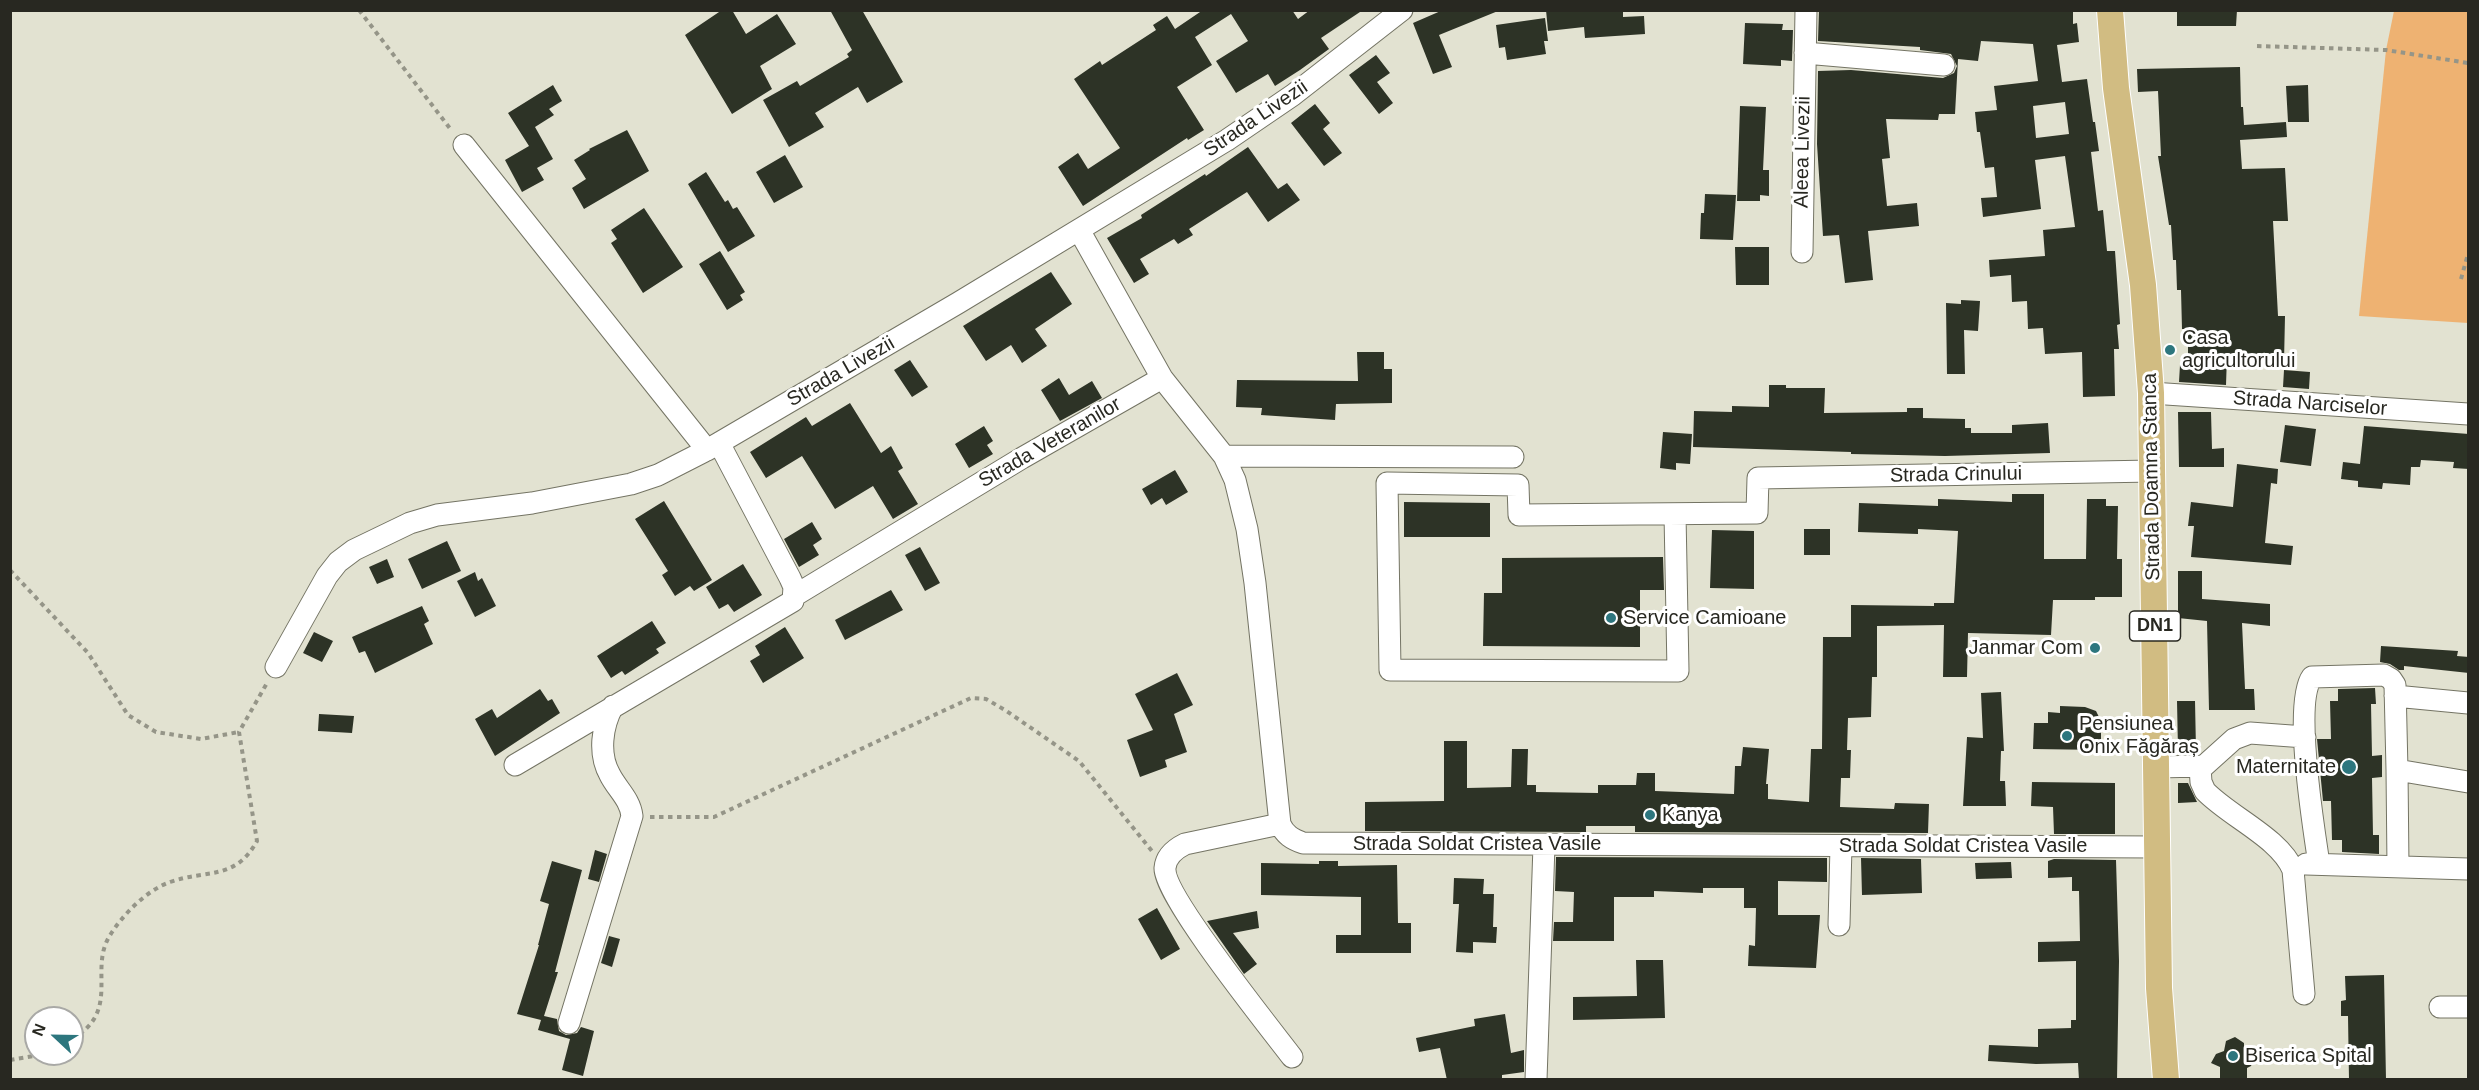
<!DOCTYPE html>
<meta charset="utf-8">
<style>
body{margin:0}
#map{position:relative;width:2479px;height:1090px;overflow:hidden;background:#e2e2d1;font-family:Helvetica,sans-serif}
canvas{display:block}
.frame{position:absolute;inset:0;border:12px solid #282821;pointer-events:none}
.north{position:absolute;left:24px;top:1006px;width:60px;height:60px;box-sizing:border-box;background:#fff;border:2px solid #a9a9a6;border-radius:50%;rotate:292deg;font-size:16px;font-weight:700;line-height:24px;text-align:center;color:#282821}
.north::after{content:'';display:block;margin:auto;width:21px;height:27px;background:#2d767e;clip-path:polygon(50% 0,100% 100%,50% 72%,0 100%)}
</style>
<div id="map">
<canvas width="2479" height="1090"></canvas>
<div class="frame"></div>
<div class="north">N</div>
</div>
<script>
const c = document.querySelector('canvas').getContext('2d');
c.lineJoin = 'round';
function fillPath(path, color) { c.fillStyle = color; c.fill(path, 'evenodd'); }
function strokePath(path, color, width, dash) { c.strokeStyle = color; c.lineWidth = width; c.lineCap = dash ? 'butt' : 'round'; c.setLineDash(dash || []); c.stroke(path); }
function drawText(font, color, halo, rows, align = 'center') {
  c.font = font + ' Helvetica,sans-serif'; c.lineWidth = 6; c.setLineDash([]); c.textBaseline = 'middle'; c.strokeStyle = halo; c.fillStyle = color; for (const [text, x, y, turn = 0] of rows) {
    c.save(); c.translate(x, y); c.rotate((+turn || 0) * Math.PI / 180); c.textAlign = isNaN(turn) ? turn : align; if (halo) c.strokeText(text, 0, 0); c.fillText(text, 0, 0); c.restore();
  }
}
const green = new Path2D(`
 M2394,11H2468V323L2359,316L2386,50Z`);
const building = new Path2D(`
 M722,10H732L746,34L777,14L796,44L760,66L772,89L732,114L685,35Z
 M830,10H862L903,82L867,103L858,87L815,113L824,127L789,147L763,100L797,81L800,86L849,57L847,54L852,50Z
 M1203,10H1292L1298,19L1310,10H1363L1321,38L1329,49L1300,70L1275,86L1268,74L1236,93L1216,61L1248,41L1231,14L1195,37L1212,65L1177,87L1204,130L1188,140L1187,138L1083,206L1058,167L1078,153L1088,169L1120,148L1074,79L1100,61L1102,65L1156,30L1153,25L1167,16L1175,29Z
 M1443,10L1498,11L1439,35L1452,67L1433,74L1413,23Z
 M1546,10H1623V17L1644,16L1645,34L1585,38L1584,27L1548,31Z
 M1819,10H2073V24L2077,23L2079,42L2057,45L2062,82L2087,79L2093,122H2095L2099,151L2091,152L2098,211L2103,210L2107,251H2115L2120,324L2117,325L2119,349H2114L2115,396L2083,397L2082,352L2045,354L2043,328L2028,329L2027,301L2012,302L2011,275L1990,277L1989,260L2045,256L2043,230L2075,227L2065,156L2035,160L2041,209L1983,217L1981,198L1997,197L1994,167L1985,168L1980,132H1977L1975,112L1997,110L1994,86L2038,81L2033,44L1981,41L1978,61L1958,59L1955,114H1939L1938,120L1886,119L1890,158L1882,159L1887,206L1917,203L1919,226L1868,231L1873,280L1845,283L1839,235L1823,236L1817,144L1818,71L1851,70L1943,78L1954,73L1957,66L1951,54L1920,50V47L1818,41ZM2065,102L2069,134L2036,138L2033,106Z
 M2177,10H2237L2236,26H2177Z
 M1545,18L1548,41H1544L1546,54L1507,60L1505,47L1499,48L1496,25Z
 M1745,23L1783,24L1782,30H1793L1792,61L1781,60V66L1743,64Z
 M1376,55L1390,73L1377,82L1393,103L1379,114L1349,75Z
 M2240,67L2241,107H2243L2244,125L2286,122L2287,137L2240,140L2242,169L2285,168L2288,221H2273L2278,316H2285L2284,362H2268V357L2227,356L2226,385L2179,382L2180,365H2188V329H2182L2181,290H2177L2176,260H2173L2171,225H2169L2158,156H2161L2158,91L2138,92L2137,69Z
 M553,85L562,101L549,109L554,115L535,127L553,159L537,168L544,180L522,192L505,160L529,146L508,113Z
 M2308,85L2309,122H2288L2286,86Z
 M1315,104L1330,123L1323,129L1342,153L1324,166L1291,123Z
 M1740,106L1766,107L1763,170H1769V196L1760,195V201H1737Z
 M627,130L649,171L584,209L572,188L586,179L574,160L590,150L589,149Z
 M1248,147L1278,189L1287,183L1300,200L1268,222L1247,192L1189,229L1193,235L1178,244L1174,239L1140,259L1149,274L1134,283L1107,238L1142,218L1141,215L1205,174L1206,176Z
 M785,155L803,187L774,203L756,172Z
 M706,172L725,202L728,200L733,209L737,207L755,236L728,252L688,184Z
 M1705,194L1736,195L1733,240L1700,239L1701,213H1704Z
 M644,208L683,267L643,293L611,243L617,239L611,230Z
 M1735,247H1769V285H1736Z
 M720,251L745,292L740,295L743,300L727,310L699,264Z
 M1051,272L1072,304L1035,329L1047,346L1022,363L1011,345L986,361L963,326Z
 M1961,300L1980,301L1978,331L1964,330L1965,374H1947L1946,303L1961,304Z
 M1357,352H1384V369H1392V403L1336,404L1335,420L1261,415L1262,408L1236,407L1237,380L1358,381Z
 M910,360L928,387L912,397L894,370Z
 M2284,370L2310,372L2309,389L2283,387Z
 M1059,378L1069,395L1092,381L1102,398L1060,421L1041,390Z
 M1769,385H1786V388H1825L1824,413L1907,412V408H1923V418L1965,419V428H1971V433H2012V425L2048,423L2050,453L1945,456L1851,454V452L1693,447L1694,411L1732,412V406L1769,407Z
 M850,403L881,453L891,446L903,468L898,471L918,504L893,519L873,486L835,509L802,456L766,478L750,452L806,417L812,426Z
 M2178,412H2211L2212,449L2224,448V467H2179Z
 M2285,425L2316,429L2311,466L2280,462Z
 M984,426L993,441L987,445L993,454L969,468L955,444Z
 M2364,426L2469,434V469L2453,468L2454,462L2421,460L2420,467H2411L2410,485L2383,483L2382,489L2358,487V481L2341,479L2343,462L2360,464Z
 M1663,432L1692,434L1690,464L1676,463V470L1660,468Z
 M2237,464L2278,469L2277,484L2271,483L2265,543L2293,546L2291,565L2191,557L2194,526H2188L2191,502L2233,507Z
 M1175,470L1188,492L1166,505L1162,498L1151,505L1142,489Z
 M2012,494H2044V559H2086L2087,499H2106V506H2118L2117,559H2122V597H2095V600H2053L2051,635L1968,633L1967,677H1943L1944,625L1877,626V677H1872L1871,717L1848,718L1847,750H1851L1850,778H1841L1840,807L1894,809L1895,803L1929,804L1928,833L1635,832V826H1586V832L1365,831V802L1444,801V741H1467V788L1511,787L1512,749H1528L1527,785H1536V792L1598,793V785H1636L1637,773H1655V791L1734,794L1735,766H1741L1743,747L1769,749L1766,784H1768V799L1809,802L1811,749H1822L1823,637H1851V605L1934,606V603H1954L1958,531L1918,529V534L1858,532L1859,503L1938,506V499L2012,502Z
 M664,501L712,580L694,591L690,586L675,596L662,575L668,571L635,519Z
 M1404,502L1490,503V537H1404Z
 M812,522L822,539L813,545L819,555L799,567L784,539Z
 M1804,529H1830V555H1804Z
 M1712,530L1754,531V589L1710,588Z
 M447,541L461,571L422,589L408,559Z
 M920,547L940,583L925,591L905,555Z
 M1663,557L1664,590H1640V647L1483,646L1484,593H1502V558Z
 M387,559L394,577L377,584L369,567Z
 M743,564L762,595L734,612L728,604L719,609L706,587Z
 M2178,571H2202V599L2270,604V626L2242,623L2245,689H2254L2255,710H2209L2207,621L2178,618Z
 M475,572L478,581L482,578L496,606L475,617L457,581Z
 M891,590L903,610L845,640L835,620Z
 M422,606L429,621L424,624L433,644L375,673L365,651L359,653L352,637Z
 M652,621L666,643L656,649L659,653L625,675L622,671L611,678L597,656Z
 M785,627L804,658L763,683L750,661L760,655L755,646Z
 M314,632L333,641L322,662L303,653Z
 M2381,646L2458,651L2457,656L2469,657V673L2404,666V670H2399L2390,664L2380,662Z
 M1177,673L1193,705L1174,714L1187,752L1165,760L1167,767L1140,777L1127,740L1153,730L1135,694Z
 M2375,688L2376,704H2371L2372,756L2382,755V777L2372,778L2373,835H2379V854L2342,852V840H2332L2331,801H2323L2317,739H2331L2330,701H2338V689Z
 M540,689L548,701L552,699L560,713L495,756L475,719L492,709L497,718Z
 M2001,692L2004,751H2001L2000,781H2005L2006,806H1963L1967,737L1983,738L1981,693Z
 M2177,701H2195L2196,750H2178Z
 M2060,706L2085,707L2096,711L2101,721V750L2033,749L2034,723H2048V712L2060,713Z
 M319,714L354,716L352,733L318,731Z
 M2032,782L2115,783V834H2054L2053,807L2031,806Z
 M2178,783H2188L2197,802L2178,803Z
 M595,850L607,854L599,882L588,879Z
 M1556,857L1827,858V882L1778,881V915H1820L1816,968L1748,966L1749,945L1755,946L1756,908H1744V888H1703V893L1654,891V897H1614V941H1553L1554,922H1573L1574,892L1555,891Z
 M1861,858L1921,859L1922,893L1862,895Z
 M2054,859L2116,860L2119,961L2117,1080H2079L2078,1063L2036,1064L1988,1061L1989,1045L2038,1047V1029L2071,1028V1020H2076V961L2038,962V942L2080,941L2079,891H2072V877L2048,878V861Z
 M552,861L582,870L555,972H558L544,1016L557,1019L559,1031L566,1035L577,1033L581,1027L594,1031L583,1076L562,1070L570,1039L538,1030L541,1020L517,1014L539,945H538L549,904L540,901Z
 M1319,861H1338V866L1397,865L1398,923H1411V953H1336V935H1361V897L1261,895V863L1319,864Z
 M2011,862L2012,878L1976,879L1975,863Z
 M1454,878L1484,879L1483,894H1494L1493,927H1497L1496,943L1473,942V953L1456,952L1459,904H1453Z
 M1157,908L1180,949L1161,960L1138,919Z
 M1257,911L1259,928L1233,933L1257,964L1244,974L1207,921Z
 M609,936L620,939L612,967L601,963Z
 M1636,960H1663L1665,1018L1573,1020V997L1637,996Z
 M2384,975L2386,1080H2349L2348,1016H2341V1001L2346,1000L2345,976Z
 M1505,1014L1511,1053L1524,1050V1072L1502,1075V1080H1447L1440,1048L1419,1052L1416,1038L1475,1026L1474,1019Z
 M2235,1037L2244,1043V1052L2251,1054L2254,1059L2251,1066L2247,1068V1080H2220V1067L2211,1063L2216,1054L2224,1051L2226,1041Z`);
const path = new Path2D(`
 M359,10L452,131
 M2257,46L2386,50L2468,63
 M2461,279L2468,254
 M10,570L88,653L128,715L156,732L201,739L239,732
 M650,817H714L971,698L986,699L1005,710L1079,761L1152,851
 M72,1039C121,1011 89,971 109,937C122,915 147,890 170,882C207,869 235,881 257,841L239,732L267,683
 M10,1060L46,1054`);
const minor = new Path2D(`
 M1805,53L1944,65
 M464,145L707,450
 M1079,230L1162,378L1224,456L1235,480L1247,529L1255,583L1280,824C1285,835 1292,839 1303,843L2157,847
 M1802,252L1806,10
 M2151,393L2468,414
 M1224,456L1513,457
 M1675,514L1678,671L1390,670L1387,483L1518,485L1519,515L1757,513L1758,478L2153,471
 M794,596L1022,458L1162,378
 M276,667L327,576L338,562L354,550L410,523L437,515L532,503L631,484L658,475L707,450L958,303L1227,140L1293,95L1402,10
 M2395,696L2468,703
 M515,765L793,601L794,587L790,578L719,443
 M2156,767L2204,766L2234,739L2250,733L2305,737
 M2200,767L2201,782L2205,791C2230,817 2280,838 2293,870L2304,994
 M2397,770L2398,867
 M1280,824L1185,844C1175,849 1166,856 1165,868C1163,895 1270,1028 1292,1057
 M2306,864L2468,869
 M2319,864C2314,830 2293,703 2312,677L2384,675L2391,679L2395,685L2397,770L2468,782
 M1839,925L1841,846
 M2440,1007H2468
 M569,1023L632,816C630,799 617,789 610,775C598,754 602,726 613,706
 M1536,1080L1544,845`);
const major = new Path2D(`
 M2110,10L2116,88L2143,285L2151,393L2159,988L2166,1080`);
const markers = [
 [2170,350,6,"#2d767e"],
 [1611,618,6,"#2d767e"],
 [2095,648,6,"#2d767e"],
 [2067,736,6,"#2d767e"],
 [2349,767,8,"#2d767e"],
 [1650,815,6,"#2d767e"],
 [2233,1056,6,"#2d767e"]
];
const shields = [
 [2155,626,51]
];
const shieldNames = [
 ["DN1",2155,626]
];
const streetNames = [
 ["Strada Livezii",1256,119,-34],
 ["Aleea Livezii",1803,152,-89],
 ["Strada Livezii",841,372,-30],
 ["Strada Narciselor",2310,404,4],
 ["Strada Veteranilor",1050,443,-30],
 ["Strada Crinului",1956,475,-1],
 ["Strada Doamna Stanca",2152,477,-91],
 ["Strada Soldat Cristea Vasile",1477,844],
 ["Strada Soldat Cristea Vasile",1963,846]
];
const poiNames = [
 ["Casa",2182,338],
 ["agricultorului",2182,361],
 ["Service Camioane",1623,618],
 ["Janmar Com",2083,648,"right"],
 ["Pensiunea",2079,724],
 ["Onix Făgăraș",2079,747],
 ["Maternitate",2336,767,"right"],
 ["Kanya",1662,815],
 ["Biserica Spital",2245,1056]
];
fillPath(green, '#eeb272');
fillPath(building, '#2d3326');
strokePath(minor, '#747464', 23);
strokePath(major, '#fff', 28);
strokePath(path, '#959588', 4, [4.5, 4.5]);
strokePath(minor, '#fff', 21);
strokePath(major, '#d1bc82', 26);
for (const [x, y, r, color] of markers) { const dot = new Path2D(); dot.arc(x, y, r, 0, 2 * Math.PI); c.fillStyle = color; c.fill(dot); strokePath(dot, '#fff', 2); }
for (const [x, y, w] of shields) { const box = new Path2D(); box.roundRect(x - w / 2, y - 15, w, 30, 4.5); c.fillStyle = '#fff'; c.fill(box); strokePath(box, '#282821', 1.5); }
drawText('bold 18px', '#282821', null, shieldNames);
drawText('20px', '#282821', '#fff', streetNames);
drawText('20px', '#282821', '#fff', poiNames, 'left');
</script>
